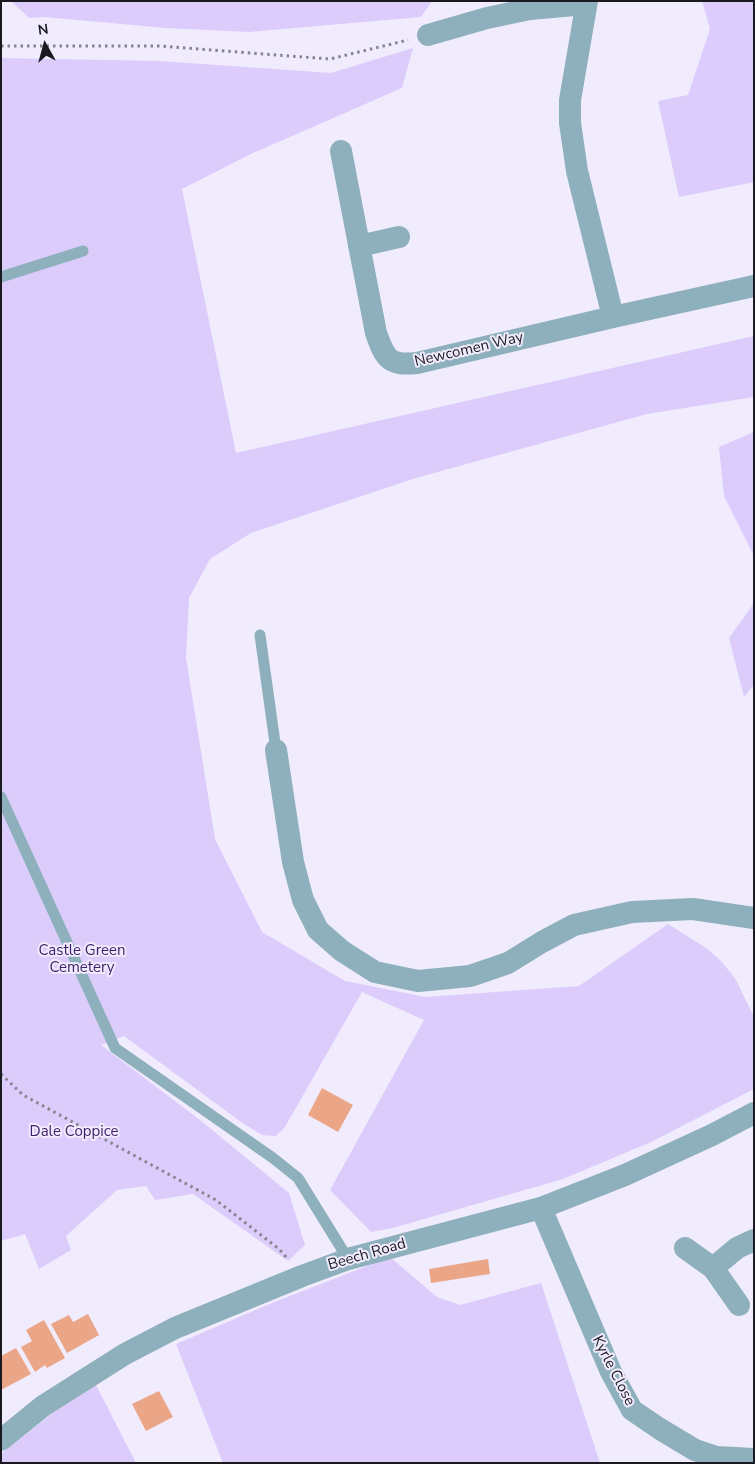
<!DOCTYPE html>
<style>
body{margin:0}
#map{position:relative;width:755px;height:1464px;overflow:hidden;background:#f1ecfd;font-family:"Nunito Sans",sans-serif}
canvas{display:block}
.frame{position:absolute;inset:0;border:2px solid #1b1920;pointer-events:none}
.north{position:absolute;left:20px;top:20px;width:50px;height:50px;-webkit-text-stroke:4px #f1ecfd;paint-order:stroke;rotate:353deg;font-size:14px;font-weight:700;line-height:20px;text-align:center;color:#1b1920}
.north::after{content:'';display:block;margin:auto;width:18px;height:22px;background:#1b1920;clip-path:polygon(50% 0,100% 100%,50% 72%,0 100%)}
</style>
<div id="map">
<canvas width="755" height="1464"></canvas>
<div class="frame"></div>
<div class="north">N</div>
</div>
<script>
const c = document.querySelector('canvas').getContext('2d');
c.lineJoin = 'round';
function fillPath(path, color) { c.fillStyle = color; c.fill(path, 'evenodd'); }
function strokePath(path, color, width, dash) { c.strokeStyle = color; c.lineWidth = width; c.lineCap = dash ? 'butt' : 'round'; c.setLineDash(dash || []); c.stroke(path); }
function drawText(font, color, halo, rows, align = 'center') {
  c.font = font + ' "Nunito Sans",sans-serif'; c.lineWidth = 4; c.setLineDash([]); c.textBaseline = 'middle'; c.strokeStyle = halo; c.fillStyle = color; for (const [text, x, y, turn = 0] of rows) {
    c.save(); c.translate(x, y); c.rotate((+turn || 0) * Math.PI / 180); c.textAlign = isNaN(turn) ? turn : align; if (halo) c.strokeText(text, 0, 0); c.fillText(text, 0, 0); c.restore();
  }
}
const green = new Path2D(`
 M11,1H432L421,17L249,32L166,28L44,17L29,18Z
 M702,1H754V182L679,197L658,101L688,95L710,29Z
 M413,48L402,88L251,154L182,189L236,453L754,336V397L647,414L416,478L251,533L210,559L189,598L186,658L215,839L262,932L345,981L425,997L579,986L668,924L706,948L720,960L735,978L753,1015L754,1089L651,1142L563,1179L393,1228L371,1232L330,1190L424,1020L362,992L285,1127L276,1136L262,1135L241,1122L124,1036L101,1045L200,1120L289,1193L305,1245L288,1261L193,1194L155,1200L146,1186L117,1190L66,1236L71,1250L39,1269L25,1234L1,1241V58L160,61L331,73Z
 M754,432V556L724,496L719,447Z
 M754,603V685L744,697L729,638Z
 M390,1257L437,1297L460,1305L541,1283L600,1463H223L176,1344L272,1303Z
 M96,1385L136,1463H1V1454L54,1412Z`);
const building = new Path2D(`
 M322,1088L353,1105L338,1132L308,1115Z
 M488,1259L490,1274L431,1283L429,1269Z
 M88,1314L99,1335L67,1353L51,1324L69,1315L73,1322Z
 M44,1320L65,1358L47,1368L45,1365L35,1372L21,1347L32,1341L26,1330Z
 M16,1348L31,1374L1,1390V1356Z
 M159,1391L173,1417L146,1431L132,1404Z`);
const path = new Path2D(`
 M1,46H159L330,59L408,40
 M1,1074L23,1095L216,1200L279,1249L287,1258`);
const service = new Path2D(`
 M1,277L83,251
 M260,635L276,750
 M1,797L115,1048L273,1158L298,1178L348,1259`);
const minor = new Path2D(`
 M587,1L570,100V123L577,171L613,317L754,286
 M428,35L487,18L530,9L586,4
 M341,151L376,333C385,358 388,366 417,363L613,317
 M359,246L399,237
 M276,750L293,862L303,900L318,930L342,951L375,972L418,981L470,976L508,963L542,942L574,925L632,912L693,909L754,918
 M541,1208L611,1372L632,1410L660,1429L695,1450L716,1457L754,1459
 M685,1248L713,1268
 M739,1305L713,1268L737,1248L754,1240
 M1,1440L43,1406L125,1354L175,1328L302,1276L348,1259L541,1208L625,1175L712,1135L754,1113`);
const streetNames = [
 ["Newcomen Way",469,350,-13],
 ["Beech Road",367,1255,-16],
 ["Kyrle Close",613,1371,63]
];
const parkNames = [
 ["Castle Green",82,951],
 ["Cemetery",82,968],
 ["Dale Coppice",74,1132]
];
fillPath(green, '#dbccfc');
fillPath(building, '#eba587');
strokePath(path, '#86838f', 3, [2.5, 4]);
strokePath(service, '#8db0bc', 11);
strokePath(minor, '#8db0bc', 22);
drawText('15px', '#1b1920', '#f1ecfd', streetNames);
drawText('15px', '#3e1f69', '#f1ecfd', parkNames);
</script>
